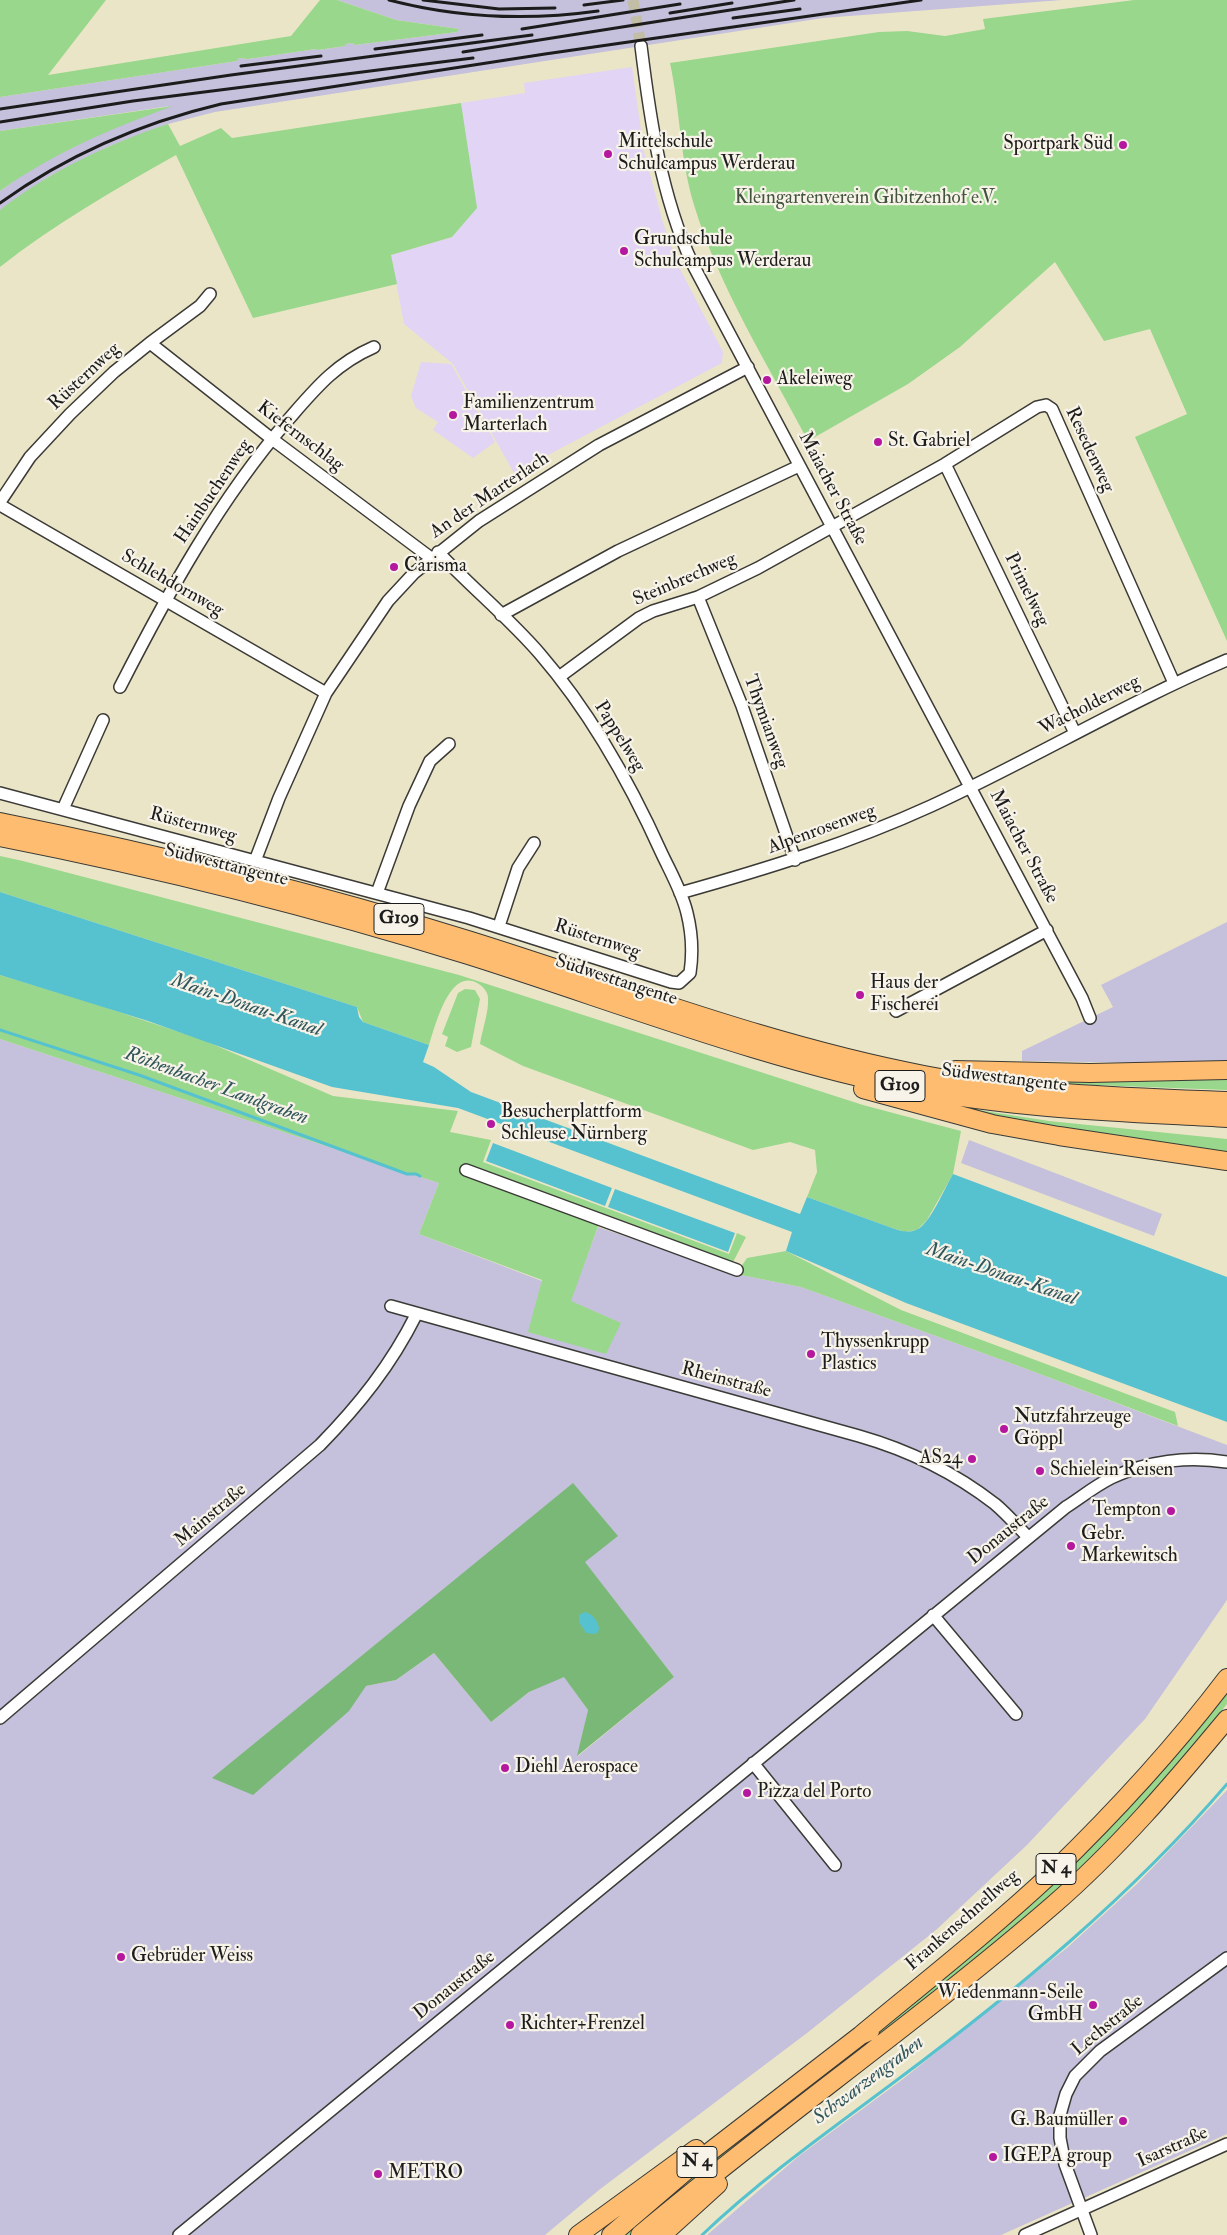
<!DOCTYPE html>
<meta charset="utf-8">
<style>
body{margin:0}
canvas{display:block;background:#ebe5c7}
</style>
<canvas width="1227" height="2235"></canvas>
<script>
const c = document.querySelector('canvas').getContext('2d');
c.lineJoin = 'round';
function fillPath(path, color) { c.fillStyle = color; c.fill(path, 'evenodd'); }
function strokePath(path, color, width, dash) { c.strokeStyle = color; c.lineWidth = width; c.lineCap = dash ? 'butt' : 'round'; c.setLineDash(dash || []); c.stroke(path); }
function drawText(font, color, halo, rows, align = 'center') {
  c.font = font + ' "IM FELL Double Pica",serif'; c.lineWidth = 4.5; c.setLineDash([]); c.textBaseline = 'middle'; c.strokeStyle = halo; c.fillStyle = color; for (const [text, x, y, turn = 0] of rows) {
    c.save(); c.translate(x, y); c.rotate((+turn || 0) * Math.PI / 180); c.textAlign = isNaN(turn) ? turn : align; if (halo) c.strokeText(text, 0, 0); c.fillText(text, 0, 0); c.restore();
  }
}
const built = new Path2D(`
 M632,67L644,152L663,223L680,269L723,352L722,363L514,473L453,364L404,324L391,255L452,237L476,208L461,103L525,93L524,83Z
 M421,362L451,364L495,442L473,458L433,430L438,422L416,408L411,396Z`);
const industrial = new Path2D(`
 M337,0H1062L823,18L215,112L168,124L110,146L50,176L0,210V191L32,168L101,133L170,106L0,131V97L237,61L239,58L248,59L316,49L319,50L345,46L346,44L352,43L355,45L457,32L459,29L396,20Z
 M1227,922V1064L1022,1061V1051L1113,1007L1101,985Z
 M0,1039L439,1183L419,1234L542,1281L529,1332L620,1323L570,1301L598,1227L736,1274L801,1287L1016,1365L1227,1445V1600L1145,1719L1027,1845L936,1930L807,2033L599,2190L545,2235H0ZM584,1562L674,1677L578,1756L588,1710L564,1676L529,1692L491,1722L434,1653L396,1680L366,1686L213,1778L275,1727Z
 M969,1140L1162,1214L1154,1236L961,1163Z
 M1227,1790V2134L1001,2235H707L799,2156L903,2079L1068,1947L1137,1884Z`);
const green = new Path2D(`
 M0,0H106L48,75L291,36L320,0H337L396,20L459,29L457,32L355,45L352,43L346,44L345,46L318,50L316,49L248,59L239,58L237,61L0,97Z
 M1134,0H1227V641L1135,437L1187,414L1150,329L1104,341L1055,262L960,347L908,384L808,441C768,365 719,287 694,205C680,159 680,109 670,63L879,32L907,31L945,36L985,29L983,19Z
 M461,103L477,208L452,237L391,255L397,284L253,318L176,155C116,189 54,224 0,267V210C50,171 108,144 168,124L180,146L221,128L232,138Z
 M173,106C110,129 55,152 0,191V131Z
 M0,856L23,861L459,975L863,1105L961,1131L953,1174L927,1220L917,1230L905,1232L892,1228L807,1197L817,1172L815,1150L790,1142L753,1150L523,1066L480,1044C482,1030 489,1012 488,998C488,992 483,986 477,983C449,968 435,1027 429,1045L363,1022L357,1007L0,892Z
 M0,975L95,1004L203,1040L333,1096L458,1111L450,1132L491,1140L483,1162L729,1254L737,1233L746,1237L732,1264L601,1218L571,1301L621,1323L606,1354L528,1332L542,1280L419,1234L439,1183L0,1039Z
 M465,989L475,990L480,999L471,1047L457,1052L445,1046L448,1037L442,1034L458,993Z
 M1227,1074V1090L1041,1083L1042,1076Z
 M946,1105L1049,1121L1227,1139V1157L1066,1134Z
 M786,1251L901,1310L1175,1412L1178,1426L1016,1365L801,1287L736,1274L747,1258Z
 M1227,1693V1704C1181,1762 1132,1818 1079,1869C1015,1930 945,1984 876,2039C793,2104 711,2168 631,2235H620L1021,1911L1109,1829L1181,1750Z`);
const forest = new Path2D(`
 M573,1483L618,1536L585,1562L674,1677L577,1756L588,1710L564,1677L529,1692L491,1722L434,1653L396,1680L366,1686L349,1711L253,1795L212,1778Z`);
const water = new Path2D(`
 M0,892L357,1007L359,1017L363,1022L429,1045L423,1062L434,1067L471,1092L800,1214L807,1197L892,1228C900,1231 907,1233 916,1230C930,1225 945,1187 953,1174L1227,1277V1422L906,1303L786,1251L792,1232L458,1108L332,1087L148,1021L0,975Z
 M493,1143L612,1188L605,1206L486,1161Z
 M615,1189L735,1233L728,1252L608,1207Z
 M585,1612C593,1614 599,1622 599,1630L596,1634L586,1633L579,1622V1615Z`);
const stream = new Path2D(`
 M0,1030L139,1075L407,1174H416L420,1176
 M702,2235C762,2178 830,2130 897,2080C1015,1992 1131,1896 1227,1784`);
const minorTunnel = new Path2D(`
 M633,0L641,46`);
const minor = new Path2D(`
 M641,46C650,119 661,195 692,263L1082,998L1090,1018
 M150,343L272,439L431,558
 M945,464L1075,733
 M0,502L30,457L70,414L114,372L150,343L200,306L210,294
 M0,505L326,693
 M698,597L742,706L795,860
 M501,615L618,551L799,466
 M559,677L639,618L653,611L698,597L758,568L945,464L1037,407L1046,405L1052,409L1174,683
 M120,687C168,593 219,500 288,420C315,389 335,364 374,347
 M0,793L469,918L671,982L679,983L690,973C693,953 692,933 687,913C682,892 671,873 662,854C630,783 591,713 540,654C509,618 471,587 438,552
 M63,809L103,720
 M255,861L279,798L326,693L388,601L414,573L479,521L599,445L748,367
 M377,893L409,806L430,761L449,744
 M680,893C766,869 850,843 931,806C1031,760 1126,703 1227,660
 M499,926L518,868L534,843
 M896,1011L1047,930
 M466,1170L737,1270
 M391,1306L859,1436C908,1450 955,1473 995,1504C1007,1514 1017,1526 1028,1537
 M933,1615L1016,1714
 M0,1718L320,1445C359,1405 391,1365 416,1315
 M753,1763L835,1865
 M179,2235L1066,1507C1080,1498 1095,1486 1111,1478C1147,1461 1188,1456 1227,1462
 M1025,2235L1227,2144
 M1091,2235L1065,2164L1060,2138V2115L1066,2094L1075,2076L1100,2051L1227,1958`);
const highway = new Path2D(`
 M0,822C158,854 314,892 468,940C619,987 768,1045 924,1075C1023,1094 1126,1097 1227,1101
 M0,837C158,868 314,907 468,955C617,1002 764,1060 918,1090C1020,1109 1123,1112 1227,1118
 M955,1070L1090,1073L1227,1070
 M863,1089L992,1124L1059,1136L1227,1161
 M861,2035C925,1982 991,1930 1052,1873C1115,1812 1174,1748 1227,1678
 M578,2235L696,2149
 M611,2235L694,2164L861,2035L870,2031
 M640,2235C774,2122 919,2021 1052,1906C1117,1850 1173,1784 1227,1719
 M662,2235L718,2184`);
const rail = new Path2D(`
 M389,0C458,18 527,21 598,11
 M423,0L499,9L555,8
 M584,5L623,0
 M670,13L732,3
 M733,18L800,9
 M522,29L680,4
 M375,49L482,35
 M463,52L794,0
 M241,66L321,56
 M0,109L231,75L532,35
 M0,122L133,101L473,58
 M0,203C67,155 141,123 221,104L545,54L921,0`);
const markers = [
 [1123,145,5,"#b5179e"],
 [608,154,5,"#b5179e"],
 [624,251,5,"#b5179e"],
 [767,380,5,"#b5179e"],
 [453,415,5,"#b5179e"],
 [878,442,5,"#b5179e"],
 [394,567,5,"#b5179e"],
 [860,995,5,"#b5179e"],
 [491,1124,5,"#b5179e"],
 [811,1354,5,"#b5179e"],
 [1004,1429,5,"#b5179e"],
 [972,1459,5,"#b5179e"],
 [1040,1471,5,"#b5179e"],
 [1171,1511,5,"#b5179e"],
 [1071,1546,5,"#b5179e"],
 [505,1768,5,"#b5179e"],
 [747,1793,5,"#b5179e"],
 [121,1957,5,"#b5179e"],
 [1093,2005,5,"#b5179e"],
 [510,2025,5,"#b5179e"],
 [1123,2121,5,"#b5179e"],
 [993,2157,5,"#b5179e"],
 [378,2174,5,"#b5179e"]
];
const shields = [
 [399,919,50],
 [900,1086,50],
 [1056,1869,40],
 [697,2162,40]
];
const shieldNames = [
 ["G109",399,919],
 ["G109",900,1086],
 ["N 4",1056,1869],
 ["N 4",697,2162]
];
const poiNames = [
 ["Mittelschule",618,143],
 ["Schulcampus Werderau",618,165],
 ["Sportpark Süd",1113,145,"right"],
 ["Grundschule",634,240],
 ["Schulcampus Werderau",634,262],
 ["Akeleiweg",777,380],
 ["Familienzentrum",463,404],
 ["Marterlach",463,426],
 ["St. Gabriel",888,442],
 ["Carisma",404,567],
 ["Haus der",870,984],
 ["Fischerei",870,1006],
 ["Besucherplattform",501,1113],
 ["Schleuse Nürnberg",501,1135],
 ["Thyssenkrupp",821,1343],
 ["Plastics",821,1365],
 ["Nutzfahrzeuge",1014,1418],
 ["Göppl",1014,1440],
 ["AS24",962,1459,"right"],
 ["Schielein Reisen",1050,1471],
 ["Tempton",1161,1511,"right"],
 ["Gebr.",1081,1535],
 ["Markewitsch",1081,1557],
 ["Diehl Aerospace",515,1768],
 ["Pizza del Porto",757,1793],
 ["Gebrüder Weiss",131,1957],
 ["Wiedenmann-Seile",1083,1994,"right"],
 ["GmbH",1083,2016,"right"],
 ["Richter+Frenzel",520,2025],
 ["G. Baumüller",1113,2121,"right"],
 ["IGEPA group",1003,2157],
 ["METRO",388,2174]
];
const parkNames = [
 ["Kleingartenverein Gibitzenhof e.V.",866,199]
];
const streetNames = [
 ["Rüsternweg",85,377,-43],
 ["Kiefernschlag",300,437,37],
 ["Resedenweg",1089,450,65],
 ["Maiacher Straße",832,489,62],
 ["Hainbuchenweg",214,492,-56],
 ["An der Marterlach",490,496,-34],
 ["Steinbrechweg",685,580,-23],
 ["Schlehdornweg",172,584,30],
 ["Primelweg",1026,590,64],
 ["Wacholderweg",1090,706,-27],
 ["Thymianweg",765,722,70],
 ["Pappelweg",619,737,58],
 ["Rüsternweg",193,826,15],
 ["Alpenrosenweg",822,830,-20],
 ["Maiacher Straße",1023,847,62],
 ["Südwesttangente",226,866,14],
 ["Rüsternweg",597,940,18],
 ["Südwesttangente",616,981,18],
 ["Südwesttangente",1004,1079,7],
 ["Rheinstraße",726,1381,15],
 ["Mainstraße",211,1516,-40],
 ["Donaustraße",1009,1531,-39],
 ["Frankenschnellweg",963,1921,-41],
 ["Donaustraße",455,1986,-39],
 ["Lechstraße",1108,2026,-39],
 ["Isarstraße",1173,2148,-24]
];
const waterNames = [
 ["Main-Donau-Kanal",246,1006,19],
 ["Röthenbacher Landgraben",216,1087,20],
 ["Main-Donau-Kanal",1001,1275,19],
 ["Schwarzengraben",869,2081,-37]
];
fillPath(built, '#e1d4f4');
fillPath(industrial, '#c5c0db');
fillPath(green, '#99d78c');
fillPath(forest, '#7ab878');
fillPath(water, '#56c2cf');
strokePath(stream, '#56c2cf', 3);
strokePath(minorTunnel, '#c2bda5', 11, [11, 5.5]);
strokePath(minor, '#3b3a36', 14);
strokePath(highway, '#3b3a36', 20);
strokePath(minor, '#fff', 11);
strokePath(highway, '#fdbc6f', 18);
strokePath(rail, '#1c1c1c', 3);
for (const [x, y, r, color] of markers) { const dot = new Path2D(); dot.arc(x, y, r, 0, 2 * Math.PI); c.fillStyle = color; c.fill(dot); strokePath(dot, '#f7f3e8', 2); }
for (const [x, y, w] of shields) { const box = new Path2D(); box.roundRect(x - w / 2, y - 15.5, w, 31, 4); c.fillStyle = '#f7f3e8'; c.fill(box); strokePath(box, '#1c1c1c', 1); }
drawText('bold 18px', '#1c1c1c', null, shieldNames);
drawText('19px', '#1c1c1c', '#f7f3e8', poiNames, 'left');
drawText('19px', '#42543e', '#f7f3e8', parkNames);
drawText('19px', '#1c1c1c', '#f7f3e8', streetNames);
drawText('italic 20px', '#30565b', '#f7f3e8', waterNames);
</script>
